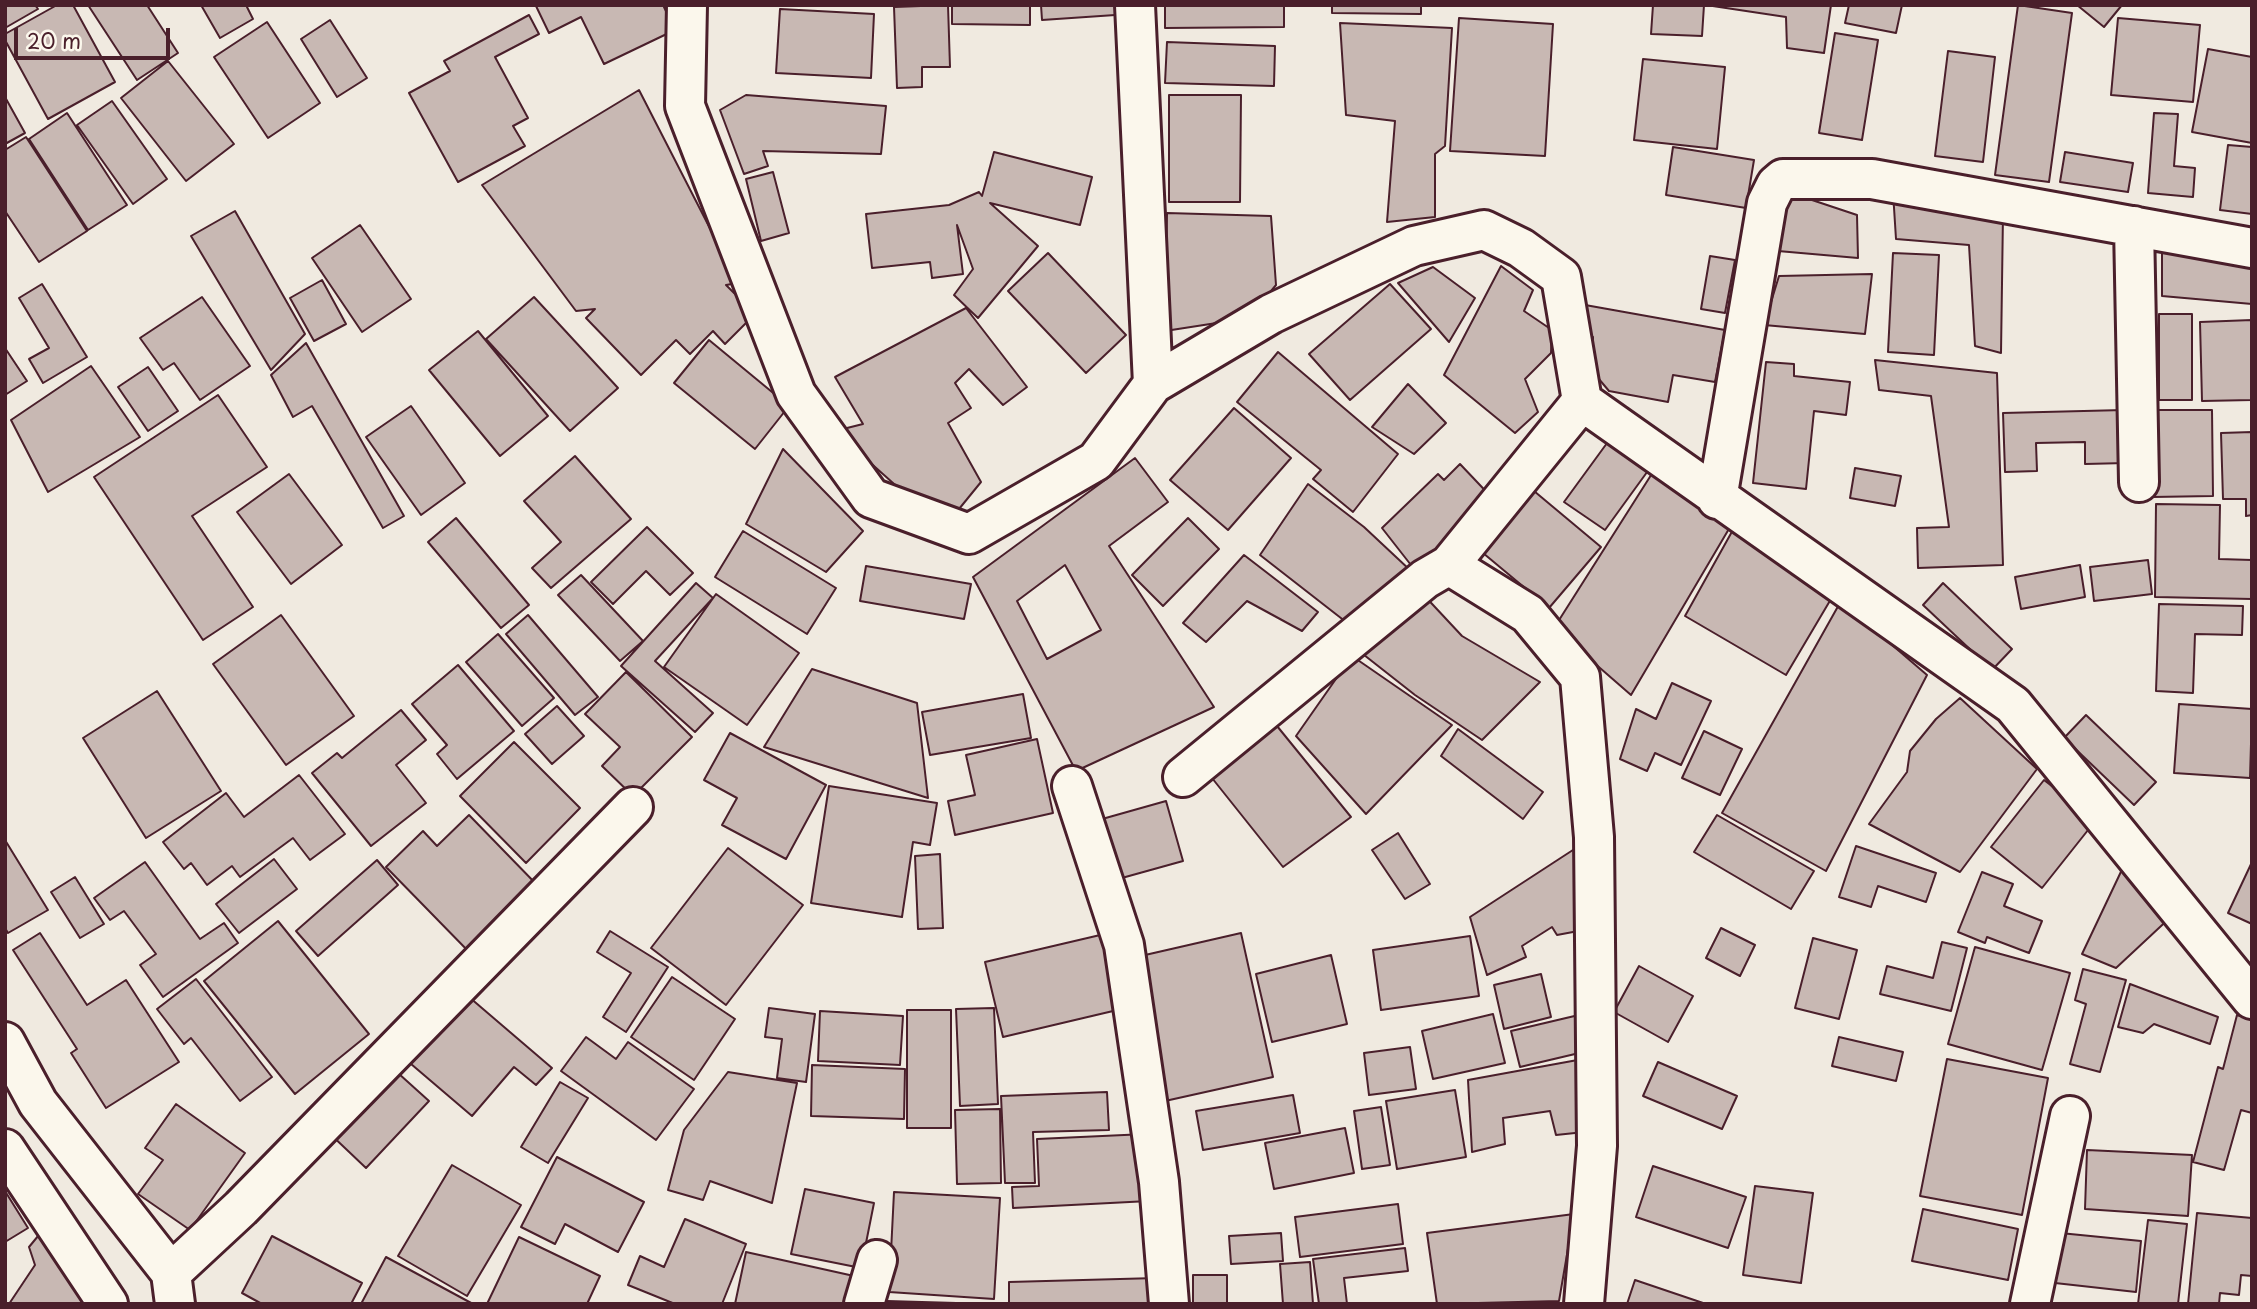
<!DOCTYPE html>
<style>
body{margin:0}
#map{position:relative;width:2257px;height:1309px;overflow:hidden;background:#f0eae0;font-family:"Playpen Sans",sans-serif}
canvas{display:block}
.frame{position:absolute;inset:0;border:7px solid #4a1f2b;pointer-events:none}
.scale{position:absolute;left:14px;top:28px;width:156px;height:32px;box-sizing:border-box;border:4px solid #4a1f2b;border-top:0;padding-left:9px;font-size:21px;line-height:24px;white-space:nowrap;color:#4a1f2b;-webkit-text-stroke:5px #fbf7ec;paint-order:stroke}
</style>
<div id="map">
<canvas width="2257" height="1309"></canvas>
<div class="frame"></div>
<div class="scale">20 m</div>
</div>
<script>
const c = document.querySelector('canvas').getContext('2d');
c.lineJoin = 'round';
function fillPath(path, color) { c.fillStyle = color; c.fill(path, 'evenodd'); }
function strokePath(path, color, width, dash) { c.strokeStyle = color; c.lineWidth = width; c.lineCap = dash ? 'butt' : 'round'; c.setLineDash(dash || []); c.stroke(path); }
const building = new Path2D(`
 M5,5H35L38,9L5,28Z
 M57,5H73L115,82L48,119L5,40V34Z
 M88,5H147L178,53L137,80Z
 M201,5H246L253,19L220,38Z
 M663,5L675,30L604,64L581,17L549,33L536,6Z
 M948,5L950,67H922V87L897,88L894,7Z
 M952,5H1030V25L952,24Z
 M1041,5H1130V14L1042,20Z
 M1165,5H1284V27L1165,28Z
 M1332,5H1421V14L1332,13Z
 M1653,5H1704L1702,36L1651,34Z
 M1706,5H1831L1824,53L1787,48L1786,17Z
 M1849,5H1902L1896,33L1845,23Z
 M2018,5L2072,13L2049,182L1995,175Z
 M2077,5H2122L2104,27Z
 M780,9L874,14L871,78L776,73Z
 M529,15L539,34L495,57L528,118L513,126L525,146L458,182L409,93L450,71L444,61Z
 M1459,18L1553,24L1545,156L1450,151Z
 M2118,18L2200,25L2193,102L2111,95Z
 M330,20L367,78L337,97L301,39Z
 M267,22L320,103L268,138L214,57Z
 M1340,23L1452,28L1445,146L1435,154V217L1387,222L1395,121L1346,115Z
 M1835,33L1878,40L1862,140L1819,133Z
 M1167,42L1275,46L1274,86L1165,83Z
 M2208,49L2252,57V143L2192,132Z
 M1948,51L1995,57L1983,162L1935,156Z
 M1643,59L1725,67L1717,149L1634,140Z
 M168,61L234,144L186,181L121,98Z
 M639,90L738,283L726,285L755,314L725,344L713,331L690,354L676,340L641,375L586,318L595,309L576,311L482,185Z
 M746,95L886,106L881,154L763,151L768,166L744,174L720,110Z
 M1169,95H1241L1240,202H1169Z
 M5,97L25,133L5,144Z
 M112,101L167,179L133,204L77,125Z
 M67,113L127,205L88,230L29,139Z
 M2154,113L2178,114L2174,166L2195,168L2193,197L2148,193Z
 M26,137L87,231L39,262L5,211V150Z
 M2228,145L2252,147V214L2220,210Z
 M1673,147L1754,160L1746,208L1666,195Z
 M994,152L1092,177L1080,225L990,203L1038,246L978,318L954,295L973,269L957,225L963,274L932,278L930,262L872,268L866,214L949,205L979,192L982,196Z
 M2065,152L2133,163L2128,192L2060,182Z
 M773,172L789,233L761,241L746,179Z
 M1788,192L1857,215L1858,258L1778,251Z
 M1893,192L2003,214L2001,353L1975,346L1969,245L1896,239Z
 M235,211L305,334L271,370L191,236Z
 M1167,213L1271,216L1276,285L1249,318L1165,331Z
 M360,225L411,299L362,332L312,258Z
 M2162,238L2252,256V304L2162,296Z
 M1048,253L1126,335L1086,373L1008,291Z
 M1893,253L1939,255L1934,355L1888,352Z
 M1710,256L1735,260L1725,313L1701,309Z
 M1501,266L1533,290L1524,311L1552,330L1551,353L1525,379L1538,412L1515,433L1444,375Z
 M1433,267L1475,298L1449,342L1398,283Z
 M1872,274L1865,334L1764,325L1779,276Z
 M322,280L346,324L314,341L290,298Z
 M42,284L87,357L43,383L29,359L49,348L19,298Z
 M1390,284L1431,329L1350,400L1309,354Z
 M202,297L250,366L200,400L174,363L163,370L140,338Z
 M534,297L618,388L570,431L486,339Z
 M1574,303L1725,330L1715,382L1673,375L1668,402L1609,391L1593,372V337L1576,338Z
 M966,308L1027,387L1003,405L969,369L955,383L971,408L948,423L981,482L959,509L921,508L856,450L843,429L863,424L835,377Z
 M2159,314H2192V400H2159Z
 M2252,320V400L2202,401L2200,322Z
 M478,331L548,416L500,456L429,370Z
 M709,340L789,406L755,449L674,383Z
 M306,343L404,516L383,528L312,406L293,417L271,375Z
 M5,348L27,381L5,395Z
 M1278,352L1398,454L1353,512L1313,479L1321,470L1237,402Z
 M1875,360L1997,373L2003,565L1918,568L1917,528L1949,527L1931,396L1879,390Z
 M1766,362L1794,364V376L1850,382L1846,415L1814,411L1806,489L1753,483Z
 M91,366L140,437L48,492L11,420Z
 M148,367L178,411L148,431L118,387Z
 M1408,384L1446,423L1414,454L1372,427Z
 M218,395L267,467L192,516L253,607L203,640L94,477Z
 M411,406L465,483L421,515L366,437Z
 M1234,408L1291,458L1228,530L1170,480Z
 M2124,410L2126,463L2085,464V442L2036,443L2037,471L2005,472L2003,413Z
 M2151,410H2212L2213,496L2152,497Z
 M2252,432V515L2246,516V499H2223L2221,433Z
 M1610,439L1650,468L1605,530L1564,502Z
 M783,449L863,531L826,572L746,524Z
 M575,456L631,519L551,588L532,568L561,542L524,501Z
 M1135,458L1168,502L1109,546L1214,707L1076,771L973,577ZM1065,565L1101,630L1047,659L1017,601Z
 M1460,464L1496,502L1418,574L1382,528L1438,474L1444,480Z
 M1855,468L1901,476L1895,506L1850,498Z
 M1653,472L1733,522L1631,695L1554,628Z
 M289,474L342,545L291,584L237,512Z
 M1308,484L1364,527L1411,571L1346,622L1260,555Z
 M1528,486L1601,547L1549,608L1477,548Z
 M2156,504L2220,505L2219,559L2252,560V599L2155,597Z
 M456,518L529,605L501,628L428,542Z
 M1188,518L1219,549L1163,606L1132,575Z
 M647,527L693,573L670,595L646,571L613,604L591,582Z
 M1734,528L1831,599L1786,675L1685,616Z
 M743,531L836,588L807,634L715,577Z
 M1244,555L1318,612L1302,631L1247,601L1206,642L1183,623Z
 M2148,560L2152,594L2094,601L2090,567Z
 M2080,565L2085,597L2021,609L2015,577Z
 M866,566L971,584L964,619L860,601Z
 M581,575L643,641L620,661L558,595Z
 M696,583L713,598L655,661L713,713L695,732L621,666Z
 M1943,583L2012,649L1992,670L1923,605Z
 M1420,591L1462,636L1540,682L1482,740L1415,695L1359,651Z
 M716,594L799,653L747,725L664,667Z
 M1841,601L1927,675L1826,871L1722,813Z
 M2159,604L2243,606L2242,635L2195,634L2193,693L2156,691Z
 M281,615L354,716L286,765L213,664Z
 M528,615L598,697L575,715L506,634Z
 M498,634L554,698L522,726L466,662Z
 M1352,656L1452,725L1366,814L1296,736Z
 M458,665L514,731L457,779L437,754L447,745L412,704Z
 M812,669L917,703L928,798L764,747Z
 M626,672L692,737L633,796L602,766L620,747L585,714Z
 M1672,683L1711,701L1681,765L1655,753L1647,771L1620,759L1636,709L1656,719Z
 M157,691L221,791L146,838L83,738Z
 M1023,694L1031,738L930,755L922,712Z
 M1960,698L2037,769L1960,872L1869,824L1907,772L1910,751L1936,719Z
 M2179,704L2252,709L2250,778L2174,773Z
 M557,706L584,736L552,764L525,734Z
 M401,710L426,740L396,765L426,803L371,846L312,773L337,753L342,758Z
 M2086,715L2156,782L2134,805L2064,738Z
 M1277,726L1351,817L1283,867L1208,773Z
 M1458,729L1543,792L1523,819L1441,756Z
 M1704,731L1742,749L1720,795L1682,778Z
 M730,733L826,785L786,859L722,825L737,798L704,780Z
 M1037,739L1053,813L955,835L948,801L975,795L966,755Z
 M514,742L580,808L526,863L460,796Z
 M299,775L345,834L310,860L293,838L240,877L232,866L207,885L191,863L184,869L163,842L226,793L244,817Z
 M2044,780L2096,820L2042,888L1991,847Z
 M829,786L937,803L930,845L913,842L902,917L811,903Z
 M1166,801L1183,861L1111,881L1095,821Z
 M469,815L540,888L472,955L386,867L423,831L437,846Z
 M1717,815L1814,871L1791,909L1694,852Z
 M1398,833L1430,884L1405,899L1372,850Z
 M5,840L48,910L8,933L5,928Z
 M1856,846L1936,873L1926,902L1878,886L1871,907L1839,897Z
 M728,848L803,905L726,1005L651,948Z
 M1576,848L1589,929L1557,935L1552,927L1522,946L1526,957L1487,975L1470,917Z
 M940,854L943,928L918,929L915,856Z
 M274,859L297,889L239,933L216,904Z
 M2127,859L2175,913L2116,968L2082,954Z
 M377,860L398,885L318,956L296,931Z
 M145,862L200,939L224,923L238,943L163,997L140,965L156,954L124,911L110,920L94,898Z
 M2252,862V924L2228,913Z
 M1982,872L2013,884L2004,906L2042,921L2029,953L1987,937L1985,943L1958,932Z
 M75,877L104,924L80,938L51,892Z
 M278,921L369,1034L295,1094L204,981Z
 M1721,928L1755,945L1740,976L1706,958Z
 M610,931L668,967L626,1032L603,1017L631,973L597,952Z
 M1113,932L1130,1007L1003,1037L985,962Z
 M40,933L87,1005L126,980L179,1062L106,1108L71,1053L77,1049L13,950Z
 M1241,933L1273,1077L1165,1101L1132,958Z
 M1470,936L1479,996L1381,1010L1373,950Z
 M1813,938L1857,950L1839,1019L1795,1008Z
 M1942,942L1967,948L1951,1011L1880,994L1887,966L1933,978Z
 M1975,947L2070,973L2042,1070L1948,1044Z
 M1331,955L1347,1024L1272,1042L1256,974Z
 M1639,966L1693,996L1668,1042L1614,1012Z
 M2083,969L2126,980L2100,1072L2070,1064L2086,1004L2075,1000Z
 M1541,974L1551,1017L1504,1029L1494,985Z
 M672,977L735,1019L694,1080L631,1037Z
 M196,979L272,1077L240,1101L191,1038L184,1044L157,1009Z
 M2130,984L2218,1017L2210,1044L2154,1024L2143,1033L2118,1027Z
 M462,991L552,1068L536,1085L514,1067L472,1116L404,1058Z
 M769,1008L815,1014L806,1082L777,1078L782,1039L765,1037Z
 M994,1008L998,1104L960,1106L956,1009Z
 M907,1010H951V1128H907Z
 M820,1011L903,1016L900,1065L818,1061Z
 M1493,1014L1505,1063L1433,1079L1422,1031Z
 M1583,1014L1592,1050L1520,1067L1511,1031Z
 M2237,1015L2252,1019V1113L2241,1110L2224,1170L2193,1162L2218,1067L2223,1069Z
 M586,1037L616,1059L628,1042L694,1089L656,1140L561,1071Z
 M1839,1037L1903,1052L1896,1081L1832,1066Z
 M1410,1047L1416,1089L1369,1095L1364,1053Z
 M1594,1057V1131L1556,1135L1550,1111L1503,1118L1505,1144L1472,1152L1468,1080Z
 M1947,1059L2048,1078L2022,1215L1920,1196Z
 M1658,1062L1737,1096L1722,1129L1643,1096Z
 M388,1064L429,1101L366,1168L326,1130Z
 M812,1065L905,1069L904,1119L811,1116Z
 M728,1072L797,1083L772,1203L710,1181L703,1200L668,1190L684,1130Z
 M560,1082L588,1098L548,1163L521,1147Z
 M1455,1090L1466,1157L1397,1169L1386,1101Z
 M1107,1092L1109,1130L1033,1132L1035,1183H1005L1001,1096Z
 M1293,1095L1300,1133L1203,1150L1196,1111Z
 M176,1104L245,1153L190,1230L138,1194L163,1160L145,1148Z
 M1381,1107L1390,1165L1362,1169L1354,1111Z
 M1000,1109L1001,1183L957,1184L955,1110Z
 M1345,1128L1354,1173L1274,1189L1265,1143Z
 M1146,1134L1149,1201L1013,1208L1012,1187L1039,1186L1037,1139Z
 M2087,1150L2192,1155L2188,1216L2085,1209Z
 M557,1157L644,1202L618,1252L565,1224L555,1244L521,1227Z
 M452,1165L521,1205L467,1296L398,1256Z
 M1653,1166L1746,1197L1728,1248L1636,1217Z
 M1755,1186L1813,1193L1801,1283L1743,1275Z
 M805,1189L874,1203L861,1268L791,1254Z
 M5,1191L28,1228L5,1242Z
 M894,1192L1000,1198L994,1299L889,1292Z
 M1398,1204L1403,1244L1300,1257L1295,1217Z
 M1923,1209L2018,1229L2008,1280L1912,1261Z
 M2197,1213L2252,1218V1276L2241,1275L2239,1295L2220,1293L2219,1304H2188Z
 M1574,1214L1559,1301L1437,1304L1427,1233Z
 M685,1219L746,1244L722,1304H675L628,1285L640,1256L664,1267Z
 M2148,1220L2187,1224L2178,1304H2138Z
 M43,1230L94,1304H9L35,1265L29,1247Z
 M2050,1232L2141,1241L2136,1292L2046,1282Z
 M1281,1233L1283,1261L1231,1264L1229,1236Z
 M272,1236L362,1283L351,1304H262L242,1293Z
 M519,1237L600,1276L587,1304H487Z
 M1405,1248L1408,1271L1344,1278L1347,1304H1319L1313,1259Z
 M746,1252L854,1276L848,1304H735Z
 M386,1257L473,1304H361Z
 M1310,1262L1313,1304H1283L1280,1264Z
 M1193,1275H1227V1304H1193Z
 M1157,1278L1158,1304H1009V1282Z
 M1635,1280L1706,1304H1627Z
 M887,1301L991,1304H887Z`);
const minor = new Path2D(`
 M687,5L685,106L796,394L871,498L969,534L1096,461L1153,384L1271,314L1414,246L1484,230L1521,248L1561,277L1582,401L2013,705L2252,999
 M1135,5L1153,384
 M2134,226L2139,482
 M1717,499L1767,203L1776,185L1783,179H1872L2252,248
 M1449,565L1528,614L1580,677L1594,837L1597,1146L1584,1304
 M1183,777L1425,579L1449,565L1582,401
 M1072,786L1124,945L1159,1182L1169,1304
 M5,1042L38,1103L171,1273L175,1304
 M5,1149L108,1304
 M171,1273L241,1208L633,807
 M864,1304L877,1260
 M2030,1304L2070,1116`);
fillPath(building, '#c8b8b3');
strokePath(building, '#4a1f2b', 2);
strokePath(minor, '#4a1f2b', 44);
strokePath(minor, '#fbf7ec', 38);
</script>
